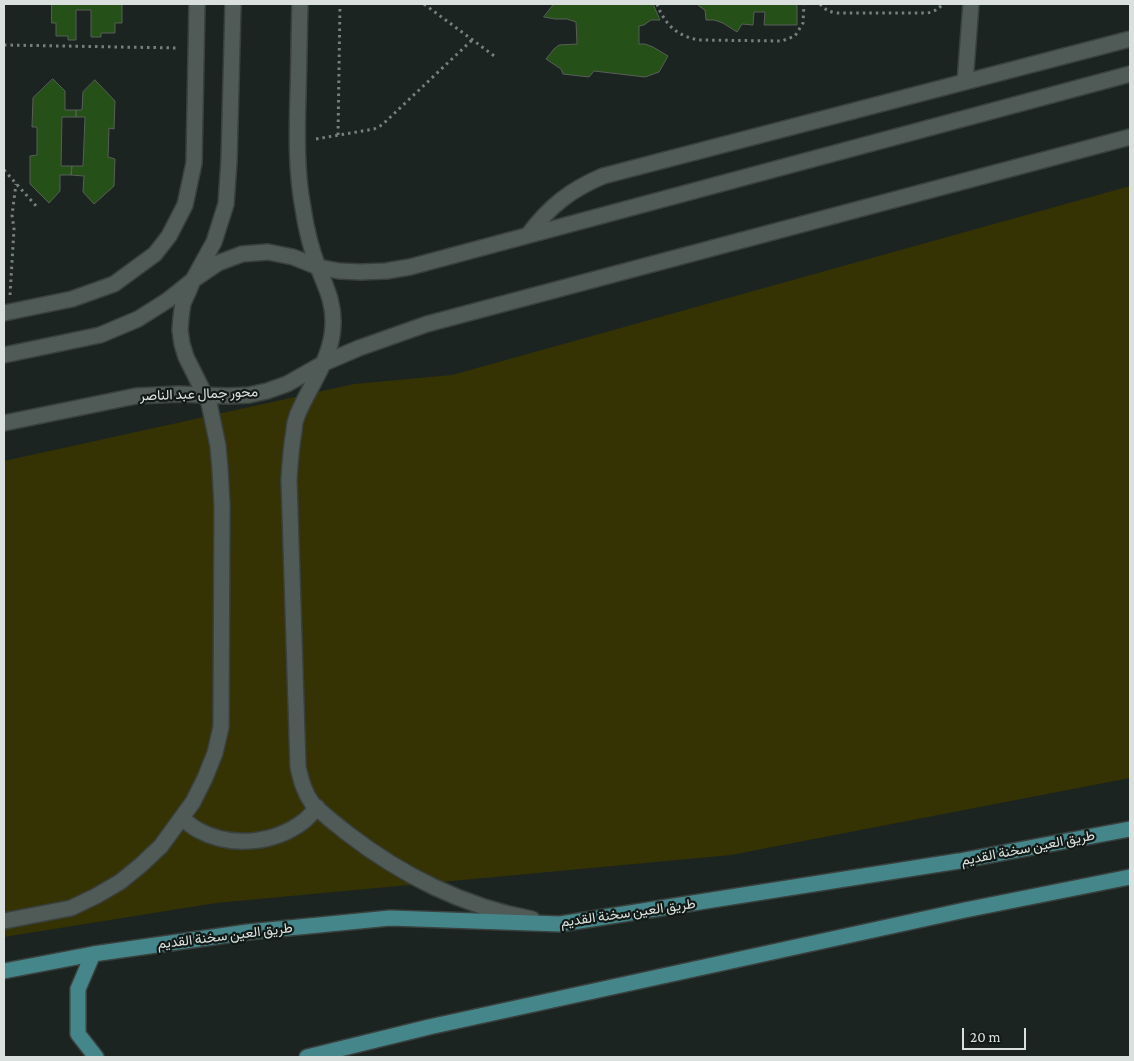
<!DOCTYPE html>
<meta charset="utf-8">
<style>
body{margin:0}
#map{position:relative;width:1134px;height:1061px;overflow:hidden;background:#1b2421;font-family:"Crimson Pro",serif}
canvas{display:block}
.frame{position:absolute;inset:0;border:5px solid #dae0dd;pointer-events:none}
.scale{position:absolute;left:962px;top:1028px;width:64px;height:22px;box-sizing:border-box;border:2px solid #dae0dd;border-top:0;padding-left:6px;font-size:15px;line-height:18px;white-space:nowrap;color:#dae0dd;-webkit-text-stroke:4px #121a17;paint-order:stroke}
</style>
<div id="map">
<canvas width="1134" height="1061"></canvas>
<div class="frame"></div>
<div class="scale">20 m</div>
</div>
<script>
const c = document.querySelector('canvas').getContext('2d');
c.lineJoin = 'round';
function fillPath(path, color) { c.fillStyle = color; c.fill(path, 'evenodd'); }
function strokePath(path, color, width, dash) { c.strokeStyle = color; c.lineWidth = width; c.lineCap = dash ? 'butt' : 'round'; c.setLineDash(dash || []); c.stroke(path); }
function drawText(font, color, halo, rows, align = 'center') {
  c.font = font + ' "Crimson Pro",Vazirmatn,serif'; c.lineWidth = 4.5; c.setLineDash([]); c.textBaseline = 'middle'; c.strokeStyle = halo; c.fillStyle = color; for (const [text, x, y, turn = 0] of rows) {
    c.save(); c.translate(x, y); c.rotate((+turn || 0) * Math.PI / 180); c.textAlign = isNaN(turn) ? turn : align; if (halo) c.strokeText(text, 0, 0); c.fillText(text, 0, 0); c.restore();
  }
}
const green = new Path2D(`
 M1130,186V778L731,855L216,903L4,937V461L354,384L452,375Z`);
const building = new Path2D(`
 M52,4H122V23H115V33H101V37H91V10H76V40H68V36H56V23H52Z
 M554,4H653L660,20H651L644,25L639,26V44H645L653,47L668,56L659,72L645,77L594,71L589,77L563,74L561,69L546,59L554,49L559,45L577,44L576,22L567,19H555L544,17Z
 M699,4H797V25H764L765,12H754L753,25L742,24L737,32L723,23L714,20H706L705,10L699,6Z
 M53,79L65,91V110H76V117H62L61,166H72L71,175H60V191L49,203L30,184V156L37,155V127H32L33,98Z
 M95,80L115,101L114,129L109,128L108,157L115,159L114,186L94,204L83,192L84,176L71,175L72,166H83L85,117H76V110H82L83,92Z`);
const path = new Path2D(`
 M424,4L497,58
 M657,4C665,25 677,36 699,40L782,41L795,36L803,23L804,4
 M820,4C825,10 830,12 837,13H927C934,12 938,9 943,4
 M4,45L178,48
 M338,135L340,4
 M316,139L374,129L382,125L472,40
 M4,170L37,207
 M10,295L14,229L12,215L16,184`);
const minor = new Path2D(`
 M965,82L971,4
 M528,235C550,206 570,190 603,176L1130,39`);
const tertiary = new Path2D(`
 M4,313L72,299L114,284L155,254L169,236L185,205L194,163L197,4`);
const secondary = new Path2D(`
 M300,4C299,34 299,65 298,95C297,133 296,171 303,208C306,228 311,249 318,267C326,288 334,302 333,325C332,359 309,386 297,416C295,421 294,426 294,431C291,447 290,463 289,480L298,767C301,780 304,792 312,803C321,813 336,824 347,833C401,875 465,907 532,919
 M4,355L100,335L138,319L168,300L193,280L214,242L226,204L229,161L233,4
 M4,423L136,396L179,394L228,396L249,395L267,391L287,384L324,363L359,348L427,324L1130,137
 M182,818C187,822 192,827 198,830C231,848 274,844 304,821C309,817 313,812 317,807
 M4,921L71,908L96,896L120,882L141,865L161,846L193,802L205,778L215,753L221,727L222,505L220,469L218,446L209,403L186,357L182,344L180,330L181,317L183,303L189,290L193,280L218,263L242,254L268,252L293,257L318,267L339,271L361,272L386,271L410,267L1130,74`);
const primary = new Path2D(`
 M93,954L78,989V1034L96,1057
 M4,971L93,954L248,932L390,918L560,924L959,861L1130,829
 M307,1057L429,1027L965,910L1130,877`);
const streetNames = [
 ["محور جمال عبد الناصر",199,394,-2],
 ["طريق العين سخنة القديم",1028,848,-11],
 ["طريق العين سخنة القديم",628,913,-8],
 ["طريق العين سخنة القديم",225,936,-7]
];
fillPath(green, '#353204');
fillPath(building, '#255018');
strokePath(building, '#595f58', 1);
strokePath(minor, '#39403d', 18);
strokePath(tertiary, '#39403d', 18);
strokePath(secondary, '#39403d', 18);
strokePath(primary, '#39403d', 18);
strokePath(path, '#78807d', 3, [2.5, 4]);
strokePath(minor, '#505a57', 15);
strokePath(tertiary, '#505a57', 15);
strokePath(secondary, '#505a57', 15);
strokePath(primary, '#45868b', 15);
drawText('14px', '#dae0dd', '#121a17', streetNames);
</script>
